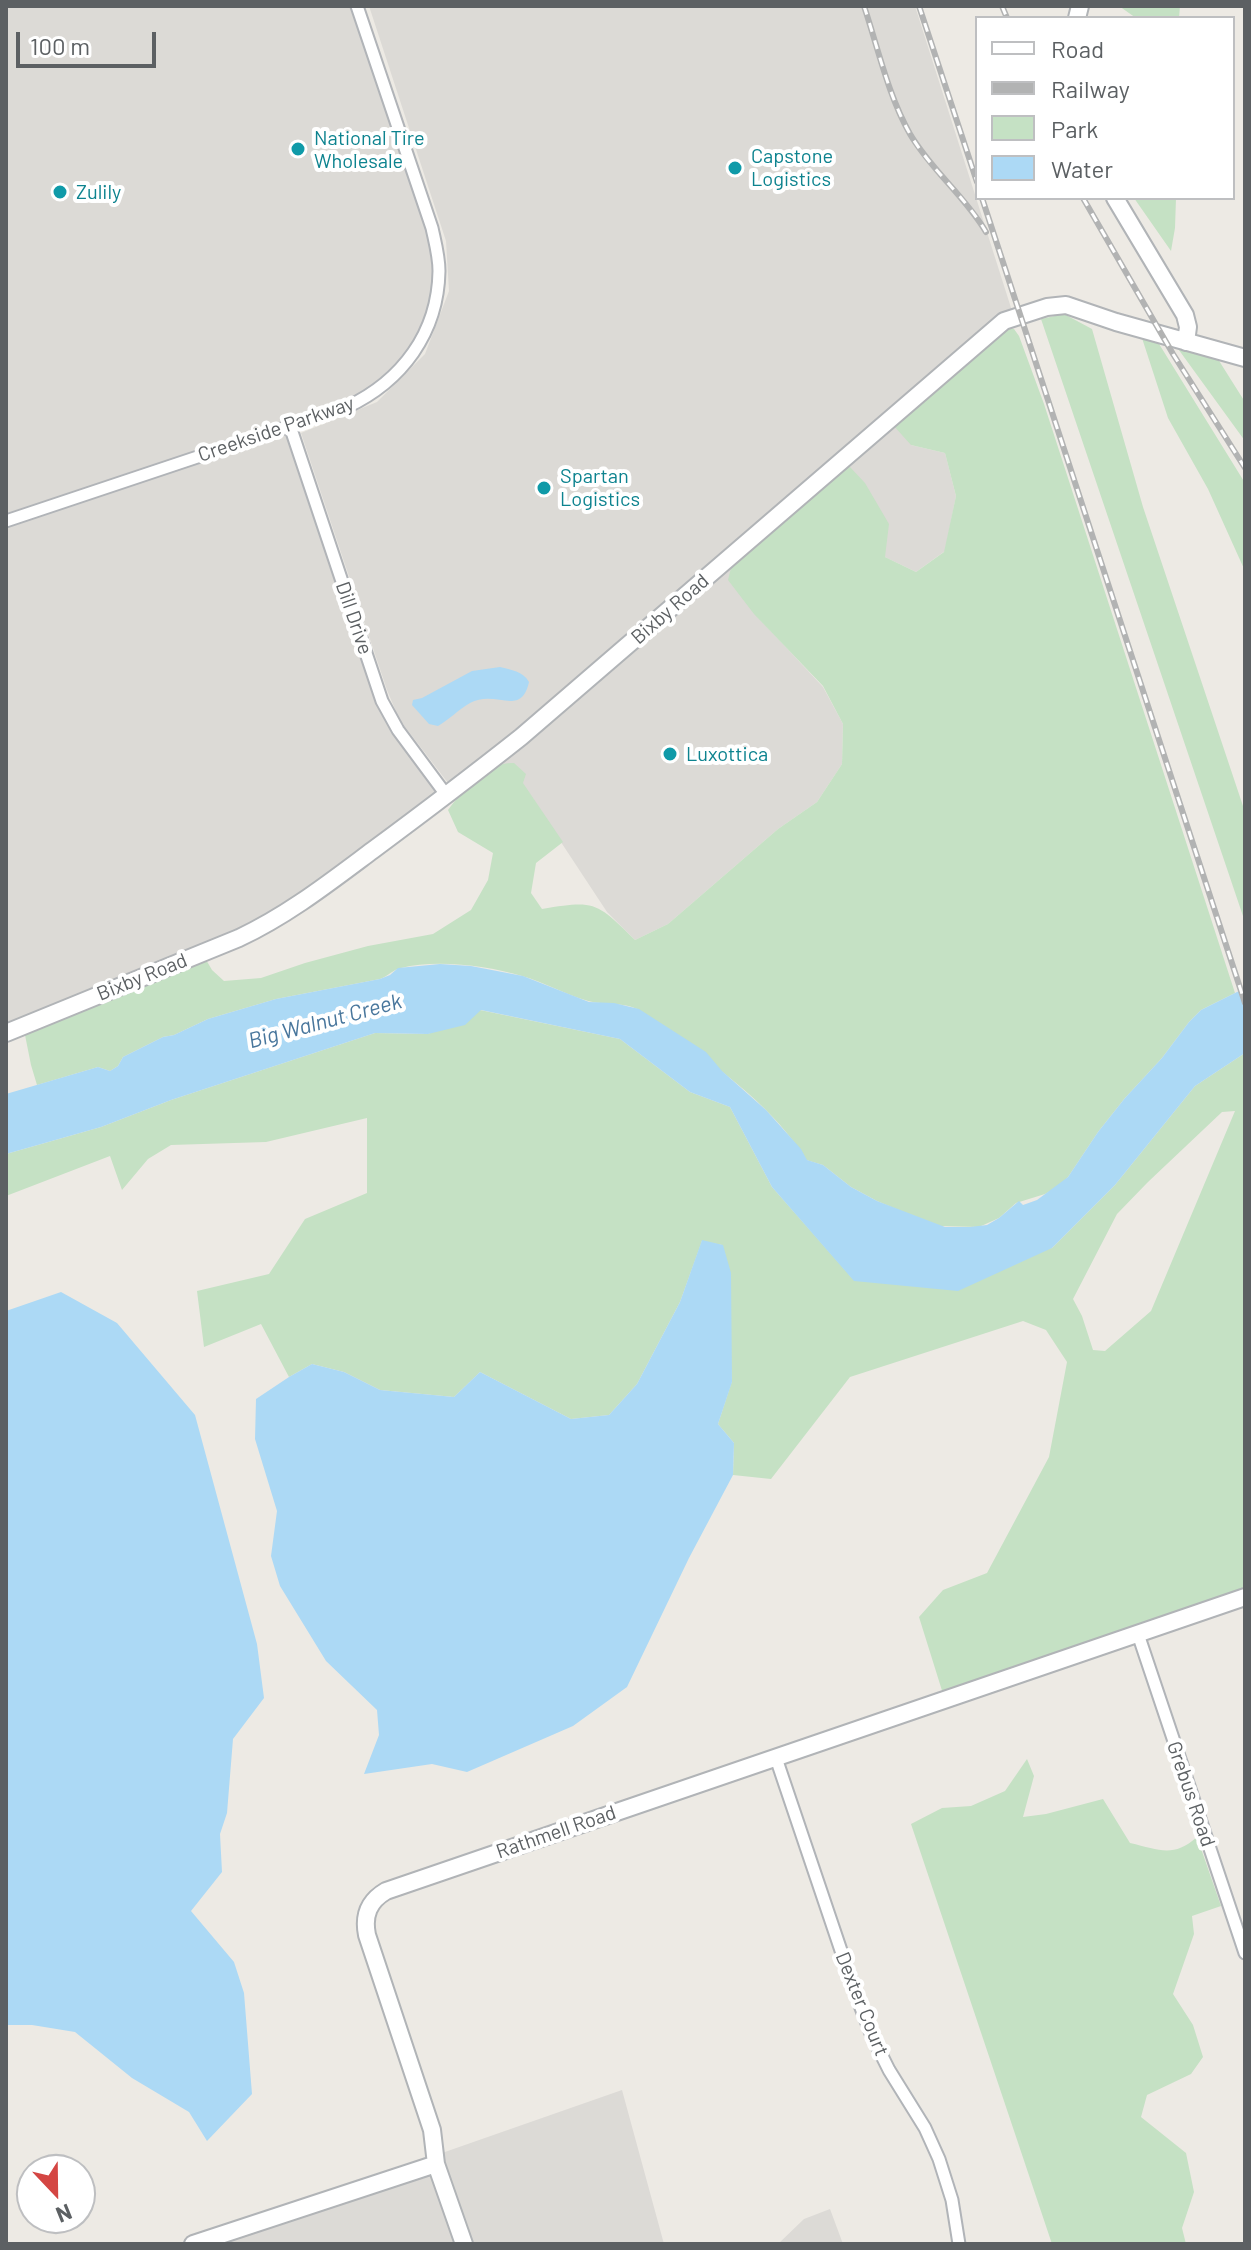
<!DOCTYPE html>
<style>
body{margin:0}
#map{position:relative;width:1251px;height:2250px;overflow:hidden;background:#edeae4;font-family:Barlow,sans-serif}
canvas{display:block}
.frame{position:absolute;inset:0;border:8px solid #5c6063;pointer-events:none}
.legend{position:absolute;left:975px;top:16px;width:260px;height:184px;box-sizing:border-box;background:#fff;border:2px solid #bebfc1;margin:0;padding:10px 14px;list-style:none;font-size:24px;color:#5c6063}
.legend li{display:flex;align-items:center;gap:16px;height:40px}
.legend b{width:40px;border:2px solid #bebfc1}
.north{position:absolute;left:16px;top:2154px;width:80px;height:80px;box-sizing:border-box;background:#fff;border:2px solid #bebfc1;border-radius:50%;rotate:158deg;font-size:22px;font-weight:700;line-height:32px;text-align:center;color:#5c6063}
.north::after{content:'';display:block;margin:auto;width:28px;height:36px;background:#d44643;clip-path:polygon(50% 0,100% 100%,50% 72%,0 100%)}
.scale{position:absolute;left:16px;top:32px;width:140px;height:36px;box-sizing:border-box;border:4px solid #5c6063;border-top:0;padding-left:10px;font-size:24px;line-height:28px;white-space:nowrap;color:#5c6063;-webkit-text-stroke:6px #fff;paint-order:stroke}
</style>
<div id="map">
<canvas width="1251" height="2250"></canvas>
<div class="frame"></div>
<ul class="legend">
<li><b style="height:10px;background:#fff"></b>Road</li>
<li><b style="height:10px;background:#b2b3b3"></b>Railway</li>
<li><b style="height:22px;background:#c5e1c4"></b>Park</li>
<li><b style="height:22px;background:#acd9f5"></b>Water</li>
</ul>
<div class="north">N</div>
<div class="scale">100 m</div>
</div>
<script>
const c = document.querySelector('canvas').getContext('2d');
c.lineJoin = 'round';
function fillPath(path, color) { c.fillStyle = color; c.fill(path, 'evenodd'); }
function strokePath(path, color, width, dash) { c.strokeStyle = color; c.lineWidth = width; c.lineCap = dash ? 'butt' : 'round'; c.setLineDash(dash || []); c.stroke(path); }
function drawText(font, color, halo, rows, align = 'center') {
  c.font = font + ' Barlow,sans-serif'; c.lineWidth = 8; c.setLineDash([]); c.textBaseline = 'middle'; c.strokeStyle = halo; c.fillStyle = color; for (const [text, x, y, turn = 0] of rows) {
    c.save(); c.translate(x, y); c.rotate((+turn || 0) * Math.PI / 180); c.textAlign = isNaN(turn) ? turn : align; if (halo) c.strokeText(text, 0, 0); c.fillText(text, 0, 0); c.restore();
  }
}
const industrial = new Path2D(`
 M6,6H357L432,228L439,270L417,347L379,389L291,426L382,701L447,796L289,911L6,1033Z
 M369,6H915L1013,314L911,445L945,453L956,496L945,551L916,572L885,557L755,614L823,687L843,724L842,764L817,802L778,829L668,924L635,940L607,912L522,783L488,770L458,796L399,719L387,690L301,433L377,402L425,354L449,291L446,241Z
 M622,2090L664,2244H213L445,2167L442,2153Z
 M830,2209L843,2244H778L804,2219Z`);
const green = new Path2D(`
 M1119,6H1180L1179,18H1136Z
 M1134,198H1176L1175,228L1171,251Z
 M1064,314L1092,329L1143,507L1245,812V922L1041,319Z
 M1008,327L1014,329L1019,336L1044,404L1235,993L1201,1010L1189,1022L1162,1058L1125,1098L1098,1132L1068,1177L1058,1187L1045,1194L1016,1203L999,1218L979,1227L939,1226L913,1216L877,1201L851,1187L823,1165L806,1160C776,1110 725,1073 678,1039C665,1029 653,1018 639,1010C623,1001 602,1006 585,1000C564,994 544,982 522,976C488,966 437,959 401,968C394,969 388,976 380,979L276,999L208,1019L174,1035L163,1037L123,1057L118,1066L110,1071L98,1067L37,1085L31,1065L25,1035L205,958L212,970L224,981L261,978L305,963L368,946L433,934L471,910L488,880L493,853L458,832L448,810C463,790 486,762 514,763L526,774L523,783L563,842L536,863L531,893L542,909C596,900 596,902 635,940L668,924L778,829L817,802L842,764L843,724L823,686L754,614L728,580L732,564L839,471L849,466L865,483L889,524L885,557L916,572L944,552L956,496L945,453L911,445L893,425Z
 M1141,335L1156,339L1245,483V571L1208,489L1168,418Z
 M1176,346L1216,356L1245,402V441Z
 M480,1010L620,1039L690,1092L730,1107L772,1187L854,1280L1052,1248L1115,1185L1195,1086L1245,1053V1592L944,1697L919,1617L943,1590L987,1573L1049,1457L1067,1362L1046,1330L1023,1321L850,1377L771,1479L733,1475L734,1443L718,1424L732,1381L722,1245L702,1241L680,1302L637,1384L609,1415L571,1419L480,1372L454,1397L380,1390L344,1372L312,1364L289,1377L261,1324L204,1347L197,1291L269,1274L305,1219L367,1193V1118L266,1142L171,1145L148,1159L122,1190L110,1156L6,1196V1154L101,1127L171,1100L375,1033L428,1034ZM1235,1111L1151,1311L1105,1351L1093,1350L1082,1316L1073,1299L1117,1214L1148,1182L1222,1112Z
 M1027,1759L1034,1776L1023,1817L1046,1814L1103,1799L1130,1843C1160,1850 1173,1858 1197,1837L1221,1906L1192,1916L1194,1934L1173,1994L1193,2025L1203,2057L1191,2074L1147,2095L1141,2117L1186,2153L1194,2192L1182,2228L1186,2244H1052L911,1824L942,1808L971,1806L1005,1791Z`);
const water = new Path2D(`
 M500,667C511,670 523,671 529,682C521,718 496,689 470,703C459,709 450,719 438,726L429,724L412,705L413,700L422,698L472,671Z
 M440,964L471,966L523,976L589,1002L614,1003L639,1009L706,1052L722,1071L766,1110L801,1149L807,1160L823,1165L851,1187L877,1201L945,1227H970L987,1225L999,1218L1019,1201L1023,1205L1037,1200L1068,1177L1098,1132L1125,1098L1162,1058L1189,1022L1201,1010L1245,988V1053L1195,1086L1115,1185L1052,1248L958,1291L854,1281L772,1187L730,1107L690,1092L620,1039L481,1010L465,1025L428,1034L375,1033L171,1100L101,1127L6,1154V1094L98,1067L110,1071L118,1066L123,1057L163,1037L174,1035L208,1019L276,999L380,979L390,975L398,968Z
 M702,1240L723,1245L731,1273L732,1382L718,1424L734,1443L733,1475L689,1558L627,1687L573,1726L467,1772L432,1764L364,1774L379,1735L377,1710L326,1661L280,1586L271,1556L277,1511L255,1439L256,1399L289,1377L312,1364L344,1372L380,1390L454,1397L480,1372L571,1419L609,1415L637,1384L680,1302Z
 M61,1292L117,1323L195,1415L257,1644L264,1698L233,1739L227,1813L220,1834L222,1872L191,1911L234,1962L244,1993L252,2094L207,2141L189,2112L132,2078L75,2032L32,2025H6V1311Z`);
const street = new Path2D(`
 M290,426L382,701L398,730L447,796
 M6,521L347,407C402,381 438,333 439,271C439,256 435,242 432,228L357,6
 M1138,1634L1245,1953
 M776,1758L856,1995L872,2036L889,2070L925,2128L939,2159L952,2200L959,2244`);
const secondary = new Path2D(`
 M1077,18L1080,6
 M1115,198L1185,315L1188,327L1186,342
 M6,1033L239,938C288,915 330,882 373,850C423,813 473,775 521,737L1004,321L1047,307L1066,305L1116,322L1245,358
 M193,2244L436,2164
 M464,2244L436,2164L432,2130L367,1935C363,1915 369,1901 386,1891L1245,1597`);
const rail = new Path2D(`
 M864,6C878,48 888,95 910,134C931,170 965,196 986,232
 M919,6L977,182
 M1002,6L1007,18
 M982,198L1245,1003
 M1083,198L1173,354L1245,468`);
const markers = [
 [298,149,8,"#0f9aa8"],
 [735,168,8,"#0f9aa8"],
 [60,192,8,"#0f9aa8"],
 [544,488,8,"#0f9aa8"],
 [670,754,8,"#0f9aa8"]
];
const cultureNames = [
 ["National Tire",314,138],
 ["Wholesale",314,161],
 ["Capstone",751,156],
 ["Logistics",751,179],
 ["Zulily",76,192],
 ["Spartan",560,476],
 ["Logistics",560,499],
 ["Luxottica",686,754]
];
const streetNames = [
 ["Creekside Parkway",276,429,-19],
 ["Bixby Road",670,609,-41],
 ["Dill Drive",354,618,71],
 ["Bixby Road",142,977,-22],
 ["Grebus Road",1191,1794,71],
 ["Rathmell Road",556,1832,-19],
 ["Dexter Court",862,2004,68]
];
const waterNames = [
 ["Big Walnut Creek",325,1021,-15]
];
fillPath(industrial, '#dcdad6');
fillPath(green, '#c5e1c4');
fillPath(water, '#acd9f5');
strokePath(street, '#b1b4b8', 15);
strokePath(secondary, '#b1b4b7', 20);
strokePath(street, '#fff', 11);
strokePath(secondary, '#fff', 16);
strokePath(rail, '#b2b3b3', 6);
strokePath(rail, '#fff', 3, [9]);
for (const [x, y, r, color] of markers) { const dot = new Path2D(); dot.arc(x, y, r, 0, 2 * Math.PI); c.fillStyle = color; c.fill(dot); strokePath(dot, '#fff', 3); }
drawText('20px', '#0d838f', '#fff', cultureNames, 'left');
drawText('20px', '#5c6063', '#fff', streetNames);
drawText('italic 22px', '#48769c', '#fff', waterNames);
</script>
